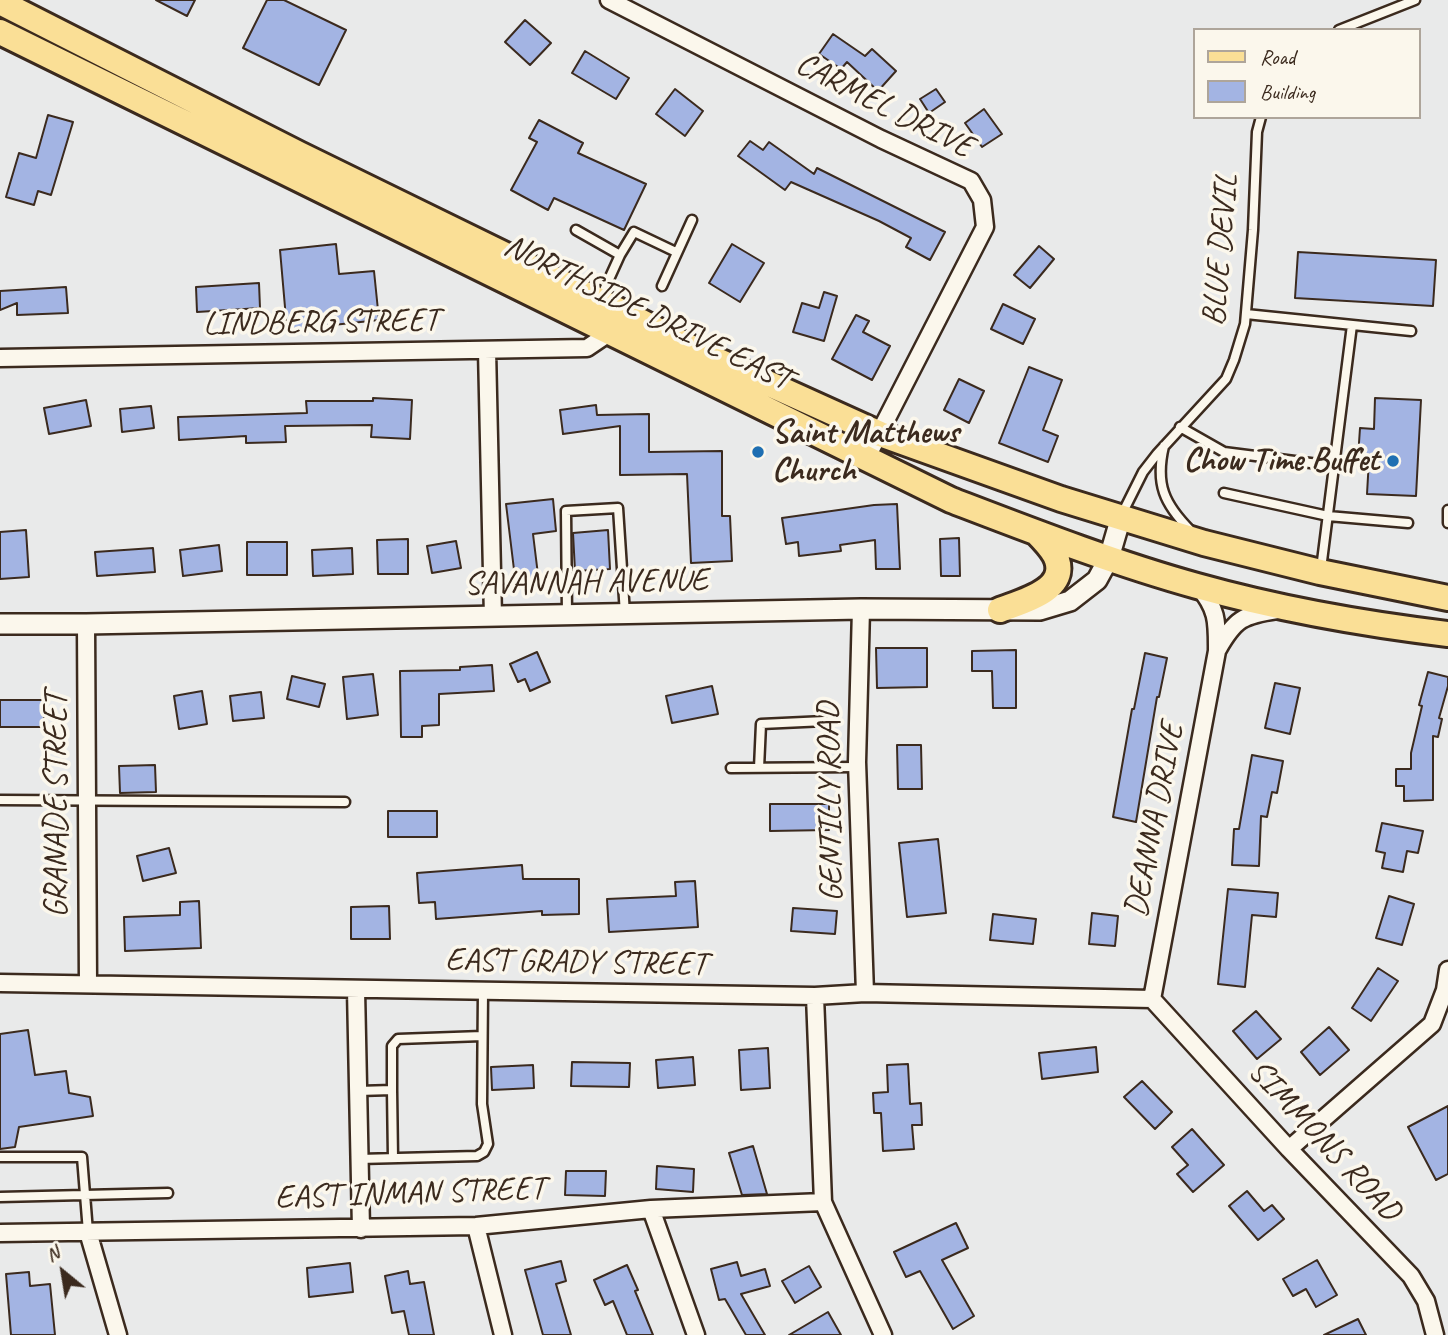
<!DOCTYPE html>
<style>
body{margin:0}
#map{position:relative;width:1448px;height:1335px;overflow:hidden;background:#e9eaea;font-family:Caveat,sans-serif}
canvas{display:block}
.legend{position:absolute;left:1193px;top:28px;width:228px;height:91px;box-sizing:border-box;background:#fbf7ec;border:2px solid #aea59a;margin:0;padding:9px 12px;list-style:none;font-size:21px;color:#3b2a1e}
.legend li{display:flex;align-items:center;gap:14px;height:35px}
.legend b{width:35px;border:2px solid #aea59a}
.north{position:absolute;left:28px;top:1237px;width:70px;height:70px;-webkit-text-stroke:5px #fbf7ec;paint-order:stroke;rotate:330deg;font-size:19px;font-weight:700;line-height:28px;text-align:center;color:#3b2a1e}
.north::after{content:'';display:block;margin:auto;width:24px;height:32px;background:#3b2a1e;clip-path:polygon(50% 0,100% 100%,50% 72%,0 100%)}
</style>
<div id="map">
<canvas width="1448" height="1335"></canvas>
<ul class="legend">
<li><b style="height:9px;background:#fadf96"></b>Road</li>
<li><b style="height:19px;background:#a3b4e3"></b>Building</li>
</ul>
<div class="north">N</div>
</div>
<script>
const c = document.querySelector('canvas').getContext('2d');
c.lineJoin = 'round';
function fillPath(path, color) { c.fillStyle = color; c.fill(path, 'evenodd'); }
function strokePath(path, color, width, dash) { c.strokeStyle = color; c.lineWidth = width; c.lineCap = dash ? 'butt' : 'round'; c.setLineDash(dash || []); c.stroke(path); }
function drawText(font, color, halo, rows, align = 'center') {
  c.font = font + ' Caveat,sans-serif'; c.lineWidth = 7; c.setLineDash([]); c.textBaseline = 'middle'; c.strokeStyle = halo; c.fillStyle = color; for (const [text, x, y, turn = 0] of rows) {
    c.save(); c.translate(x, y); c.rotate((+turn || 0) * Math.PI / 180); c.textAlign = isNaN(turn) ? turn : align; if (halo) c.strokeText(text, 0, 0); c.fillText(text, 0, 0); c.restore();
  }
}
const building = new Path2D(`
 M156,0H195L187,16Z
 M267,0H284L346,30L319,85L243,48Z
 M525,20L551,43L530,65L505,42Z
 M833,34L865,56L872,49L896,71L878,91L847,62L841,69L819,54Z
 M585,51L629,78L616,99L572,73Z
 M675,89L703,111L685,136L656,114Z
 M936,89L945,102L929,113L920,99Z
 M984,109L1002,134L982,147L965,123Z
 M48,115L73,122L51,195L38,191L34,205L6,197L19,153L36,158Z
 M539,120L583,143L578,153L646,184L624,230L554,198L548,210L511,190L537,142L529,138Z
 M750,141L763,150L769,142L814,174L817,168L945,232L930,260L906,247L911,238L879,221L791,182L785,190L738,156Z
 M336,244L339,274L374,271L379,320L287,330L280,250Z
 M732,244L764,263L740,302L709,283Z
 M1039,246L1054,259L1030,288L1014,275Z
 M1298,252L1436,260L1433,306L1295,298Z
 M259,283L260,308L197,312L196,287Z
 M66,287L68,313L17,315V303L0,310V291Z
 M824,292L837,296L824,341L793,332L802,303L819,308Z
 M1003,304L1035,319L1023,344L991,329Z
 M856,315L869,321L863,332L890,346L872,380L832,359Z
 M1029,367L1062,380L1043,430L1058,436L1048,462L999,443Z
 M959,379L984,391L969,423L944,410Z
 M373,398L412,400L410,439L371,437L372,425L285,426L286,442L246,443V436L179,440L178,417L307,413L306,401H373Z
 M1375,398L1421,400L1416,496L1367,494L1369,459L1358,458L1360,428L1374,429Z
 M86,400L91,426L49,434L44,408Z
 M596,405L597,415L649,414V452L722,451V516H730L732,561L691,563L687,474L620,475V426L563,434L560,410Z
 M151,406L154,428L122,432L120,409Z
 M553,499L556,531L533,534L539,583L516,586L506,504Z
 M897,504L900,569H876L875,540L840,545L841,551L799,556L798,542L786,544L782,518L874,505Z
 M26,530L29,577L0,579V532Z
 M608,530L610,569L575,571L573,533Z
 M959,538L960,576H941L940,539Z
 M408,539V574H378L377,540Z
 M456,541L461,568L432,573L427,546Z
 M247,542H287V575H247Z
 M219,545L222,571L183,576L180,550Z
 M153,548L155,572L97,576L95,552Z
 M352,548L353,574L313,576L312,550Z
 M876,648H927V687L877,688Z
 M1016,650V708H993L992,671H972V651Z
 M537,652L550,682L530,691L525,679L518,682L510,664Z
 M1145,653L1167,658L1159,697H1157L1136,822L1113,817L1132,709H1134Z
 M492,665L494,691L439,694V725L422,726V737H401L400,671L460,670V667Z
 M1428,672L1448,677V686L1439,718L1442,719L1438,737L1433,736V800L1404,801V786H1396V769H1411V753L1422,706L1419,705Z
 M373,674L378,715L347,719L343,677Z
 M292,676L325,684L319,707L287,699Z
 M1275,683L1300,688L1290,734L1265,728Z
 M712,686L718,714L672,723L666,696Z
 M202,691L207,724L179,729L174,696Z
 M261,692L264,718L233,721L230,696Z
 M0,700H44V727H0Z
 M897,745H921L922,789H898Z
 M1252,755L1283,761L1277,793L1272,792L1267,817L1261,816L1259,866L1232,865L1234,829H1239Z
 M155,765L156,792L120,793L119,766Z
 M770,804H829V830L770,831Z
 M388,811H437V837H388Z
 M1382,823L1423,831L1418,853L1407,851L1403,872L1382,868L1385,853L1376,851Z
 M938,839L946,913L907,917L899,843Z
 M169,848L176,873L143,881L137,856Z
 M522,865L523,879H579V914L542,915V911L436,919L435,902L419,903L417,873Z
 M695,881L698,927L609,932L607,899L676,896L675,882Z
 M1228,889L1278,893L1276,917L1252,915L1245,987L1218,984Z
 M1389,896L1414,904L1402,945L1376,938Z
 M199,901L201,948L125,951L124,917L180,915V902Z
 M389,906L390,939H351V907Z
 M793,908L837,911L835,934L791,931Z
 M1092,913L1118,916L1115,946L1089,944Z
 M993,914L1036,919L1033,944L990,940Z
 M1378,968L1398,981L1371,1021L1352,1008Z
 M1256,1011L1281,1039L1257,1059L1233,1031Z
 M1329,1027L1349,1050L1320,1075L1301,1052Z
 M28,1030L35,1075L66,1071L69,1093L90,1097L93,1116L19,1127L15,1147L0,1149V1034Z
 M1096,1047L1098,1072L1042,1079L1039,1053Z
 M768,1048L770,1088L741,1090L739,1050Z
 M693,1057L695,1085L658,1088L656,1060Z
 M572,1062L630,1063L629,1087L571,1086Z
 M908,1064L910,1104L921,1103L922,1125H912L914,1149L883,1151L881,1113H874L873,1093L888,1092L887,1065Z
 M533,1065L534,1088L492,1090L491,1067Z
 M1142,1081L1172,1112L1155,1129L1124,1097Z
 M1448,1106V1174L1436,1180L1408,1127Z
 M1192,1129L1224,1165L1193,1192L1177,1174L1188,1165L1172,1147Z
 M753,1146L767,1194L742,1195L729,1153Z
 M657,1166L694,1169L693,1192L656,1189Z
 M566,1171H606L605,1196L565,1195Z
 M1247,1191L1264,1211L1272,1205L1284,1219L1258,1240L1229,1206Z
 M956,1223L968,1248L942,1260L974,1316L953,1329L920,1271L906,1277L894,1252Z
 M1317,1260L1337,1295L1316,1307L1306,1289L1293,1296L1283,1279Z
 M561,1261L566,1281L556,1284L571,1335H543L525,1270Z
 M737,1262L741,1276L765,1269L770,1286L741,1294L765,1335H746L725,1299L719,1300L711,1269Z
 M350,1263L353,1292L309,1297L307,1268Z
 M627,1265L638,1290L635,1291L653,1335H627L613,1301L605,1305L594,1280Z
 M809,1266L821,1287L795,1303L782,1281Z
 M408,1271L410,1284L424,1282L434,1335H409L404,1311L392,1313L385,1276Z
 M29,1272L30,1286L50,1284L55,1335H11L6,1274Z
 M828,1312L841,1335H789Z
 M1358,1319L1366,1335H1324Z`);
const service = new Path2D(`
 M1339,30L1415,0
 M576,230L620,255L600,299
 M620,255L634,232L676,252
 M662,286L692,220
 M1246,314L1411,331
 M1180,427L1224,452L1334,466
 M1164,446C1155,484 1164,504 1191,531
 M1224,493L1328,516L1408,523
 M1448,510V523
 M1122,514L1143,472L1157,454L1226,379L1234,360L1245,324L1253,230L1257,132L1261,117
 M1321,569L1352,325
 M567,615L566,511L618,508L625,614
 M731,768L857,767
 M759,768L761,724L825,721
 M0,800L345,802
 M392,1090V1046L398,1039L482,1036
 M358,1091L392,1090L393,1158
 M0,1157H82L88,1232
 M359,1159L477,1156L484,1152L488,1144L482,1104L483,992
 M0,1197L168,1193`);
const minor = new Path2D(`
 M609,0L881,139L971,181L982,200L985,227L866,459
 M487,350L493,617
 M0,358L587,348L615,329
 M861,609L857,762L865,993
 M86,624L88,984
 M1218,649C1235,619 1243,615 1277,610
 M0,983L815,996L865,993L1152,999
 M356,990L361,1229
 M815,996L823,1202L883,1335
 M1152,999L1289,1149L1411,1276L1426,1301L1435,1335
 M1152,999L1217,651C1217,622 1218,610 1198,586
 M1289,1149L1432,1024L1445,990L1448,970
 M651,1209L696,1335
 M476,1226L503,1335
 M88,1232L118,1335
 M0,1233L476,1226L651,1209L823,1202`);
const tertiary = new Path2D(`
 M0,624H86L861,609L1040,610L1070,601L1097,580L1109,558L1121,517`);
const primary = new Path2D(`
 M0,2L299,154L632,317L701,353L880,434L1061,499L1204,543L1320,572L1448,598
 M0,32L951,500C1032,531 1114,563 1197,586C1279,609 1364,624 1448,634
 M1000,610C1020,602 1067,591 1057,560C1054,550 1044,541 1037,533`);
const markers = [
 [758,452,7,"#1f6fb2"],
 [1393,461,7,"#1f6fb2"]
];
const streetNames = [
 ["CARMEL DRIVE",884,106,27],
 ["BLUE DEVIL",1221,250,-85],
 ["NORTHSIDE DRIVE EAST",647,313,26],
 ["LINDBERG STREET",321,323,-1],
 ["SAVANNAH AVENUE",586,583,-1],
 ["GENTILLY ROAD",831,802,-91],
 ["GRANADE STREET",57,805,-90],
 ["DEANNA DRIVE",1155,820,-79],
 ["EAST GRADY STREET",576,963,1],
 ["SIMMONS ROAD",1324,1141,47],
 ["EAST INMAN STREET",410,1194,-2]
];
const poiNames = [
 ["Saint Matthews",772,433],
 ["Church",772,471],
 ["Chow Time Buffet",1379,461,"right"]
];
fillPath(building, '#a3b4e3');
strokePath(building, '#3b2a1e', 2);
strokePath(service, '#3b2a1e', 13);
strokePath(minor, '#3b2a1e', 21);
strokePath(tertiary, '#3b2a1e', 24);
strokePath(primary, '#3b2a1e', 30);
strokePath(service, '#fbf7ec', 8);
strokePath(minor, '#fbf7ec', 16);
strokePath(tertiary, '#fbf7ec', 19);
strokePath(primary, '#fadf96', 24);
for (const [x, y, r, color] of markers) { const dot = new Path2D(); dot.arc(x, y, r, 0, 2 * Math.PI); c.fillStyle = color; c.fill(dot); strokePath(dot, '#fbf7ec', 2.5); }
drawText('33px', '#3b2a1e', '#fbf7ec', streetNames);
drawText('bold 33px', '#3b2a1e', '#fbf7ec', poiNames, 'left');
</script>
